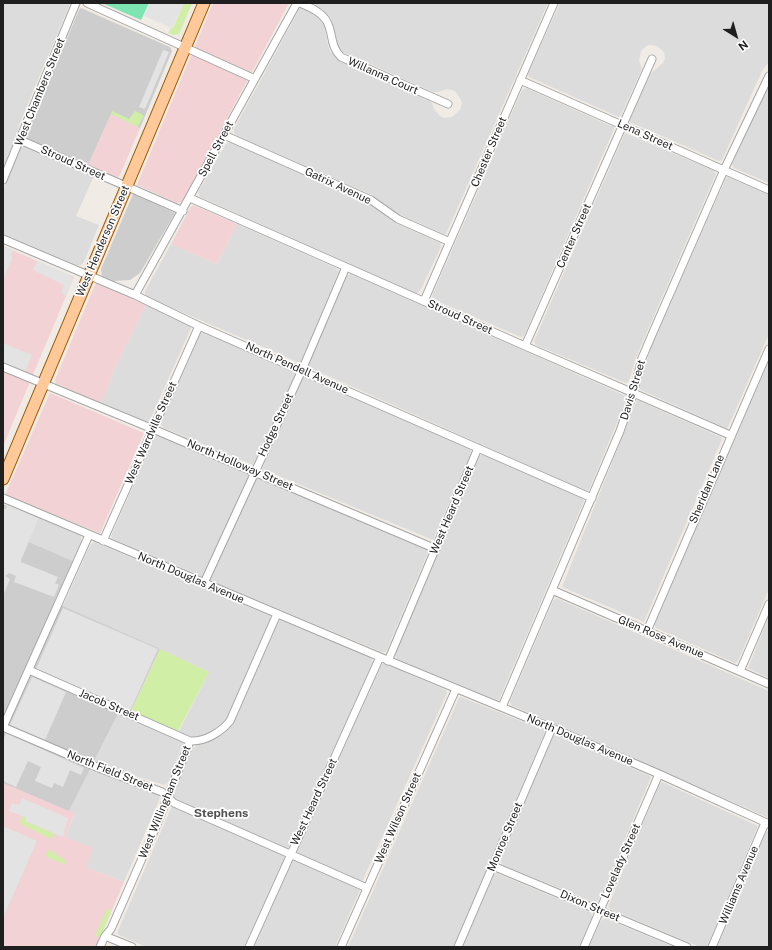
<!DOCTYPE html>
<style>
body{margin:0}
#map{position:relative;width:772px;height:950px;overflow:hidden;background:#f0ebe4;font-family:"Public Sans",sans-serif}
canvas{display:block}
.frame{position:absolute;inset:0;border:4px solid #1f1f1f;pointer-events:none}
.north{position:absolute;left:716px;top:16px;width:40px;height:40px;-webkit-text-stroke:3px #fff;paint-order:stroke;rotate:143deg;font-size:11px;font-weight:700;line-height:16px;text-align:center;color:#1f1f1f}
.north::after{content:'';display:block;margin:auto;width:14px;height:18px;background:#1f1f1f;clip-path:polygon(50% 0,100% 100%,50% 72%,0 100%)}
</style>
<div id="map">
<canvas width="772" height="950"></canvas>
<div class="frame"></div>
<div class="north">N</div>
</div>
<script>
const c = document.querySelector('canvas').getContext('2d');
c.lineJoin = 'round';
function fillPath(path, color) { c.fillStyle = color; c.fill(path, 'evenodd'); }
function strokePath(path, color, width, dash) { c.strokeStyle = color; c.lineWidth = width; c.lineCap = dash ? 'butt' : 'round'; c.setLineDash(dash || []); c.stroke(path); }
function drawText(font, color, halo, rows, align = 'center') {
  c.font = font + ' "Public Sans",sans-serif'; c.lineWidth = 3.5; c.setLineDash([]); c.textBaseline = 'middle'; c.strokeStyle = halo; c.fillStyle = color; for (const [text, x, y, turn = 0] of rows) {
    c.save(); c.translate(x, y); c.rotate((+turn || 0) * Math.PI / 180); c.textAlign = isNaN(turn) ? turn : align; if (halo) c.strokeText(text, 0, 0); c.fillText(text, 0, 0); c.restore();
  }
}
const residential = new Path2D(`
 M3,3H69L70,4L19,125L16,140L3,171Z
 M312,3H548L446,234H444L399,214L370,194L237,136L234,133V129L300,8L317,16L321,21L324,26L329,49L338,60L430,101L432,103L434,109L440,116L444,118L452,117L460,110L462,103L460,98L456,92L452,90L447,89L438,92H433L345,53L341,51L337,44L331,18L322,9Z
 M560,3H769V62L762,71L722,160L719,161L630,122V119L650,74L663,63L665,59L664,52L657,46L650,45L646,46L641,51L639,61L642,69L621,115L619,117L529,77L528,74Z
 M769,83V183L734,168L732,164Z
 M526,88L611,126L614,127V129L524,336L521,337L435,300L432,296L522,90Z
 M625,133L713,170L716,174L636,357L629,381L626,383L536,345L534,341Z
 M230,142L368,203L395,223L440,243L441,247L420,291L416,293L411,291L200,197L198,192L226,144Z
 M21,147H24L94,176L76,216L99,225L84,262L81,265H77L3,234V190Z
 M728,177L769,195V334L728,427L726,428L641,390L638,385L652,345L726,178Z
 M237,224L336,268L339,271L300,363L147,297L145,294V291L171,244L217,264Z
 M351,274L626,396V401L589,490L586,491L308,367V364L347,276Z
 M146,305L187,322L191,326V328L150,420L148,422L101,403L111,379L110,378Z
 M203,331L296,372L253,465L164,428L160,424L200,334Z
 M769,361V589L738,661L735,663L656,628L654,624Z
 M304,375L470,448L471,453L433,540L262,469Z
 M637,400L721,437L722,439L644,622L562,587Z
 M156,434L249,473V475L203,577L113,539L111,536Z
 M483,454L582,498L584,501L499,700H497L397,659L395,655L480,456Z
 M256,476L429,550L386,652H382L209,580Z
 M39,518L81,536L82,542L73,561L29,542Z
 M94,542L270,616L271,619L242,687L226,719L221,727L198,737L188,736L181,748L168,783L164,785L107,767L94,762L119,712L176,737L209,672L63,606L90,545Z
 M556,598L769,691V818L511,705L510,701L553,601Z
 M769,616V678L748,668Z
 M280,620L370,657L373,662L289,847L286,849L174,800L171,796L191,749L224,733L232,724L277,623Z
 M382,664H385L446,690L447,693L362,882L301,856L298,853L297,850Z
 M461,697L543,730L545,732L454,947H348L459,698Z
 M555,735L648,775L651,777L599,900L596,903L503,865L500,861L551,739L553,736Z
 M90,769L160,795L159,800L124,882L86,867L65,837L75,814L69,811Z
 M662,782L758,826L707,947H700L612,910L608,907L660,783Z
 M172,806L284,855V859L244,947H146L119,935L117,933Z
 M769,831V947H717L766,832Z
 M293,859H297L361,888L335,947H254Z
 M496,873L590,912L592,915V918L579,947H462L494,874Z
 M605,918L606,919L674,947H589L600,922Z`);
const commercial = new Path2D(`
 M213,3H289L182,202L177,203L137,185Z
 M111,114L140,128L120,175L117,178L88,165Z
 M193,205L237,224L217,264L171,244L190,208Z
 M3,246L74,277L3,446Z
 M97,284L146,305L110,378L111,379L101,403L56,384L55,380L95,285Z
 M50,393L144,433L100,533L5,495Z
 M3,783L75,813L65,837L93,848L86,867L124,882L96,947H3Z`);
const religious = new Path2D(`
 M81,8L170,47L172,51L140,128L111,114L88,165L28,139L26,136L79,10Z
 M133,194L175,213L140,273L130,280L113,281L102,276L101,269Z
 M3,505H5L39,518L29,542L73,561L54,602L160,649L131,711L119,712L69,811L3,783L4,737L3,736Z`);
const grass = new Path2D(`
 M184,3H192L179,34L174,35L168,33L171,28H173Z
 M112,111L129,119L135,111L143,115L144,117L142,119L138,127L111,114Z
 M160,649L209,672L178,731L174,730L131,711Z
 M24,815L27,816L25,821L55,834L52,838H49L21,824L20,821Z
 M49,850L65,860L66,864H64L47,857L46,854Z
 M107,908L111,912L100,937L95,936Z`);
const pitch = new Path2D(`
 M102,3H149L141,20Z`);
const parking = new Path2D(`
 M149,3H184L172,28L144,16Z
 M163,50L169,52L145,109L139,107Z
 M3,246L13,250L11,255L12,259L3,279Z
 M37,261L70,275L73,280L66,296L61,293L64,285L33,270Z
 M3,343L32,355L25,372L3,363Z
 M7,506L39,518L21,560V562L58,577L55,583L59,585L54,597L14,582L16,576L9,573L5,576L10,579L3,596V509H6Z
 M63,608L158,649L130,711L36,669Z
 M32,677L66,692L45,740L10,725Z
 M6,733L84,768L81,775L70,770L63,787L54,783L52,788L35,781L41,767L28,761L16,787L3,781V740Z
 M22,798L68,818L63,837L25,821L26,816H22L9,811L12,803L19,805Z
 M3,826L37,841L3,918Z`);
const street = new Path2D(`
 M87,3L255,79
 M300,3C309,7 320,11 326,20C334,33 329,45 341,57L448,104
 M520,80L769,190
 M224,135L371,200L398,219L450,242
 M20,140L183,211
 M3,180L76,3
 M190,198L525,346L730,435
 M3,239L135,295L199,326L592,498
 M135,295L297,3
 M424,301L554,3
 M525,346L652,59
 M3,367L153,429L436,549
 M3,498L380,657L552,728L659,774L769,824
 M103,541L199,326
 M204,583L302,370L346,267
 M552,590L769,684
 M647,631L769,349
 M388,661L478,448
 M29,670L190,741
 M740,671L769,604
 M502,707L620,431L633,394L642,358L654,330L724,170L769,76
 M3,727L99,768L162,792L174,803L367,888
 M3,727L89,535
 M493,866L687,947
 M105,936L132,947
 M100,947L105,936L111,929L155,829L190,741C205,742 221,732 230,721L277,614
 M249,947L380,657
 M341,947L456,689
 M458,947L552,728
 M584,947L659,774
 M712,947L765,823`);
const primary = new Path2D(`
 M3,479L204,3`);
const streetNames = [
 ["Willanna Court",383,76,24],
 ["West Chambers Street",40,92,-68],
 ["Lena Street",645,135,24],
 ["Spell Street",216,149,-62],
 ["Chester Street",489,152,-67],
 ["Stroud Street",73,163,24],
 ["Gatrix Avenue",338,186,25],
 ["Center Street",574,236,-66],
 ["West Henderson Street",103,241,-67],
 ["Stroud Street",460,317,24],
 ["North Pendell Avenue",297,368,24],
 ["Davis Street",633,390,-73],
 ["Hodge Street",276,425,-65],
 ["West Wardville Street",151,433,-66],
 ["North Holloway Street",240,465,23],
 ["Sheridan Lane",707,489,-67],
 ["West Heard Street",452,510,-67],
 ["North Douglas Avenue",191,578,23],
 ["Glen Rose Avenue",661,637,23],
 ["Jacob Street",109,705,23],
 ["North Douglas Avenue",580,740,23],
 ["North Field Street",110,771,22],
 ["West Willingham Street",165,802,-68],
 ["West Heard Street",314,802,-65],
 ["West Wilson Street",398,818,-66],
 ["Monroe Street",505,837,-67],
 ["Lovelady Street",621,861,-66],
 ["Williams Avenue",739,885,-67],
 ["Dixon Street",590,906,23]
];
const neighbourhoodNames = [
 ["Stephens",221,813]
];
fillPath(residential, '#dddcdc');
fillPath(commercial, '#f2d2d4');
fillPath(religious, '#cdcdcd');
fillPath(grass, '#d1eea7');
fillPath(pitch, '#7de5b2');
fillPath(parking, '#e3e3e3');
strokePath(street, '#a6a6a6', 9);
strokePath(primary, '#995700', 13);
strokePath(street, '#fff', 7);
strokePath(primary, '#ffc99a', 11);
drawText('11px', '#1f1f1f', '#fff', streetNames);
drawText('bold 12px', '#525252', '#fff', neighbourhoodNames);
</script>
